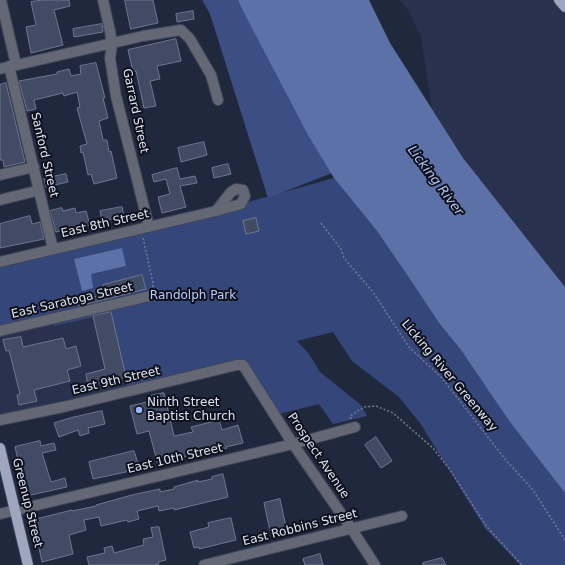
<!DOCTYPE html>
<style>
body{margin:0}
canvas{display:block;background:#20283e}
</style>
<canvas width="565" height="565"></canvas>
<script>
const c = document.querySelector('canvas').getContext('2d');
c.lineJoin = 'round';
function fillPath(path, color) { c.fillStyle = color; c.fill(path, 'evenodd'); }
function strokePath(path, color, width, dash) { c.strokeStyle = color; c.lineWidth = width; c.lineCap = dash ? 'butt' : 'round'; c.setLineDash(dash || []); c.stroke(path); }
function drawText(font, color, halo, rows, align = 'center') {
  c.font = font + ' "DejaVu Sans",sans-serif'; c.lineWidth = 4; c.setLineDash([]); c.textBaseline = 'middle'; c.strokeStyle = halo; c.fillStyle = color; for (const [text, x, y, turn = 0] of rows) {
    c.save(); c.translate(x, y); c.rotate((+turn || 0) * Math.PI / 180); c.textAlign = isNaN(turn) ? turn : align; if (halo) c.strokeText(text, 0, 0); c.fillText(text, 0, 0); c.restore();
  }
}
const built = new Path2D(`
 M399,0H565V287L463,158L432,109L421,37L408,10Z
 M111,313L128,391L0,420V331L52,319L55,325Z`);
const green = new Path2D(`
 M334,178L377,231L411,279L439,323L461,350L483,382L565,493V565H520L485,528L420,423L399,397L352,361L333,332L297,341L309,354L320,372L361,405L367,416L333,424L319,404L275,415L242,365L128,391L111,313L54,326L52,319L0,331V262L241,204Z`);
const forest = new Path2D(`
 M202,0H238L241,7L332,173L268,198L210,14Z`);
const water = new Path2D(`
 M238,0H369L390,43L463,158L565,287V493L510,422L461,350L439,323L410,279L377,231L334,178L308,135L241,7Z
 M122,248L126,266L91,274L93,288L82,291L74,259Z`);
const building = new Path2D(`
 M43,0H69L70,6L54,10L63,45L31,53L26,27L36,25L31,2Z
 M125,0H153L158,23L131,29Z
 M193,11L194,19L177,22L176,14Z
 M102,24L103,32L74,37L73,29Z
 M176,39L181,61L157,66L160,79L150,81L156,106L144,108L136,71L133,72L128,50Z
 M96,63L105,98H103L108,118L99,121L103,140H107L109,152L111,151L117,178L94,184L91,174L88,175L83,152L81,153L80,146L87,144L77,108L80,107L77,92L64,96L63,93L34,100L36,109L27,111L19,81L57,74V72L69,69L71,76L81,74L80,66Z
 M6,83L25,162L4,167L3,160H0V85Z
 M204,142L207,155L181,162L178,148Z
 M228,164L231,174L214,178L212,168Z
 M177,168L180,179L195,176L197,183L180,186L186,207L162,213L158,197L170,194L166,179L154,182L152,175Z
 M66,174L68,182L46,187L44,179Z
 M122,207L124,217L102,221L100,211Z
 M62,208L63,211L75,208L76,213L86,211L90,225L72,231V228L56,232L50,211Z
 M30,216L32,224L40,222L44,239L0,248V224Z
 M256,218L259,231L246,234L243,221Z
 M142,275L146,289L79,306L78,301L106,294L103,285Z
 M111,312L126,377L114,380V378L99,381L100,383L88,386L86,374L105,369L93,316Z
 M21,337L23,347L63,338L66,349L76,346L81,366L67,370L70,381L34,390L37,401L19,405L17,395L20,394L9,350L6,351L3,340Z
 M164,393L174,436L193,432L191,427L219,420L222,430L238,425L243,443L226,447L227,448L199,456L198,454L175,459L176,462L158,465L149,431L137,434L130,406L151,401L150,396Z
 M102,411L105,424L88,428L89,433L80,436L78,430L59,437L54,423L70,418Z
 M376,437L392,461L381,468L365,445Z
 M40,441L41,446L54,443L56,450L42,453L51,482L65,478L67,487L26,496L15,447Z
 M134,451L140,469L93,479L89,462Z
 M223,474L228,497L174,510V508L159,511L158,506L137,511L139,519L128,522L127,520L101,526L99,517L84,520L86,530L69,535L73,554L42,562L36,534H35L32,520L72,510V511L96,506V505L132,495L160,489V492L174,489V487L198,480V482L212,479V477Z
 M280,499L286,527L270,531L264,503Z
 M231,518L236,540L199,549V547L194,548L190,532L209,527L208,523Z
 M159,527L166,560L158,562L159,564L154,565H89L87,557L105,553L104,548L112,546L114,553L144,545L143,539L153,537L151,528Z
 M320,554L323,565H305L303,559Z
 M442,558L446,565H423V563Z`);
const path = new Path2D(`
 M321,223L341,249L344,258L373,292L409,347L442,378L505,459L533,490L565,540
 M143,238L153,283V287
 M351,419L350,416L364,407L376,406L393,413L433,448L450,470L487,527L522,565`);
const minor = new Path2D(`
 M1,0L16,65
 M103,0L110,31L112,44L110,58L116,96L149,227
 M9,66L53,249
 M0,69L143,36L181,30L190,39L211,75L218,100
 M0,175L34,167
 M0,200L32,192
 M0,262L216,211L241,204L245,196L243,190L236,189L231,192L216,211
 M0,331L150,296
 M0,420L63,407L237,365H243L293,444L351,528L375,565
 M0,514L293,444L355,427
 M204,565L402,516`);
const major = new Path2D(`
 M559,0L565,7
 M0,448L28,565`);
const markers = [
 [139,410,4,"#9bb5fd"]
];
const streetNames = [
 ["Garrard Street",135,111,78],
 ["Sanford Street",44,155,77],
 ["East 8th Street",105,224,-13],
 ["East Saratoga Street",72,301,-13],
 ["Licking River Greenway",449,376,50],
 ["East 9th Street",116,381,-13],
 ["Prospect Avenue",318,456,56],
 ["East 10th Street",175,459,-13],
 ["Greenup Street",27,503,76],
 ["East Robbins Street",300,528,-14]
];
const parkNames = [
 ["Randolph Park",193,296]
];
const poiNames = [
 ["Ninth Street",147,403],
 ["Baptist Church",147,417]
];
const waterNames = [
 ["Licking River",435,181,53]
];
fillPath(built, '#28324e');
fillPath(green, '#35467a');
fillPath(forest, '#3d4e84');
fillPath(water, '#5d71a9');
fillPath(building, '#424b64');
strokePath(building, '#6d7691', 1);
strokePath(minor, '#3e465b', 12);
strokePath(major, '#3e465b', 12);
strokePath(path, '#747b8e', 1.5, [2, 2]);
strokePath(minor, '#646874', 10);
strokePath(major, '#9ea7bf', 10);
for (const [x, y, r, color] of markers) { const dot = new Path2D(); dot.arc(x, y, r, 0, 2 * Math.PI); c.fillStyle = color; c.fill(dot); strokePath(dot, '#0e111b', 1.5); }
drawText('12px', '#dee4f3', '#0e111b', streetNames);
drawText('12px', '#baccfe', '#0e111b', parkNames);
drawText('12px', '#dee4f3', '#0e111b', poiNames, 'left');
drawText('italic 13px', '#afc2f3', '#0e111b', waterNames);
</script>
